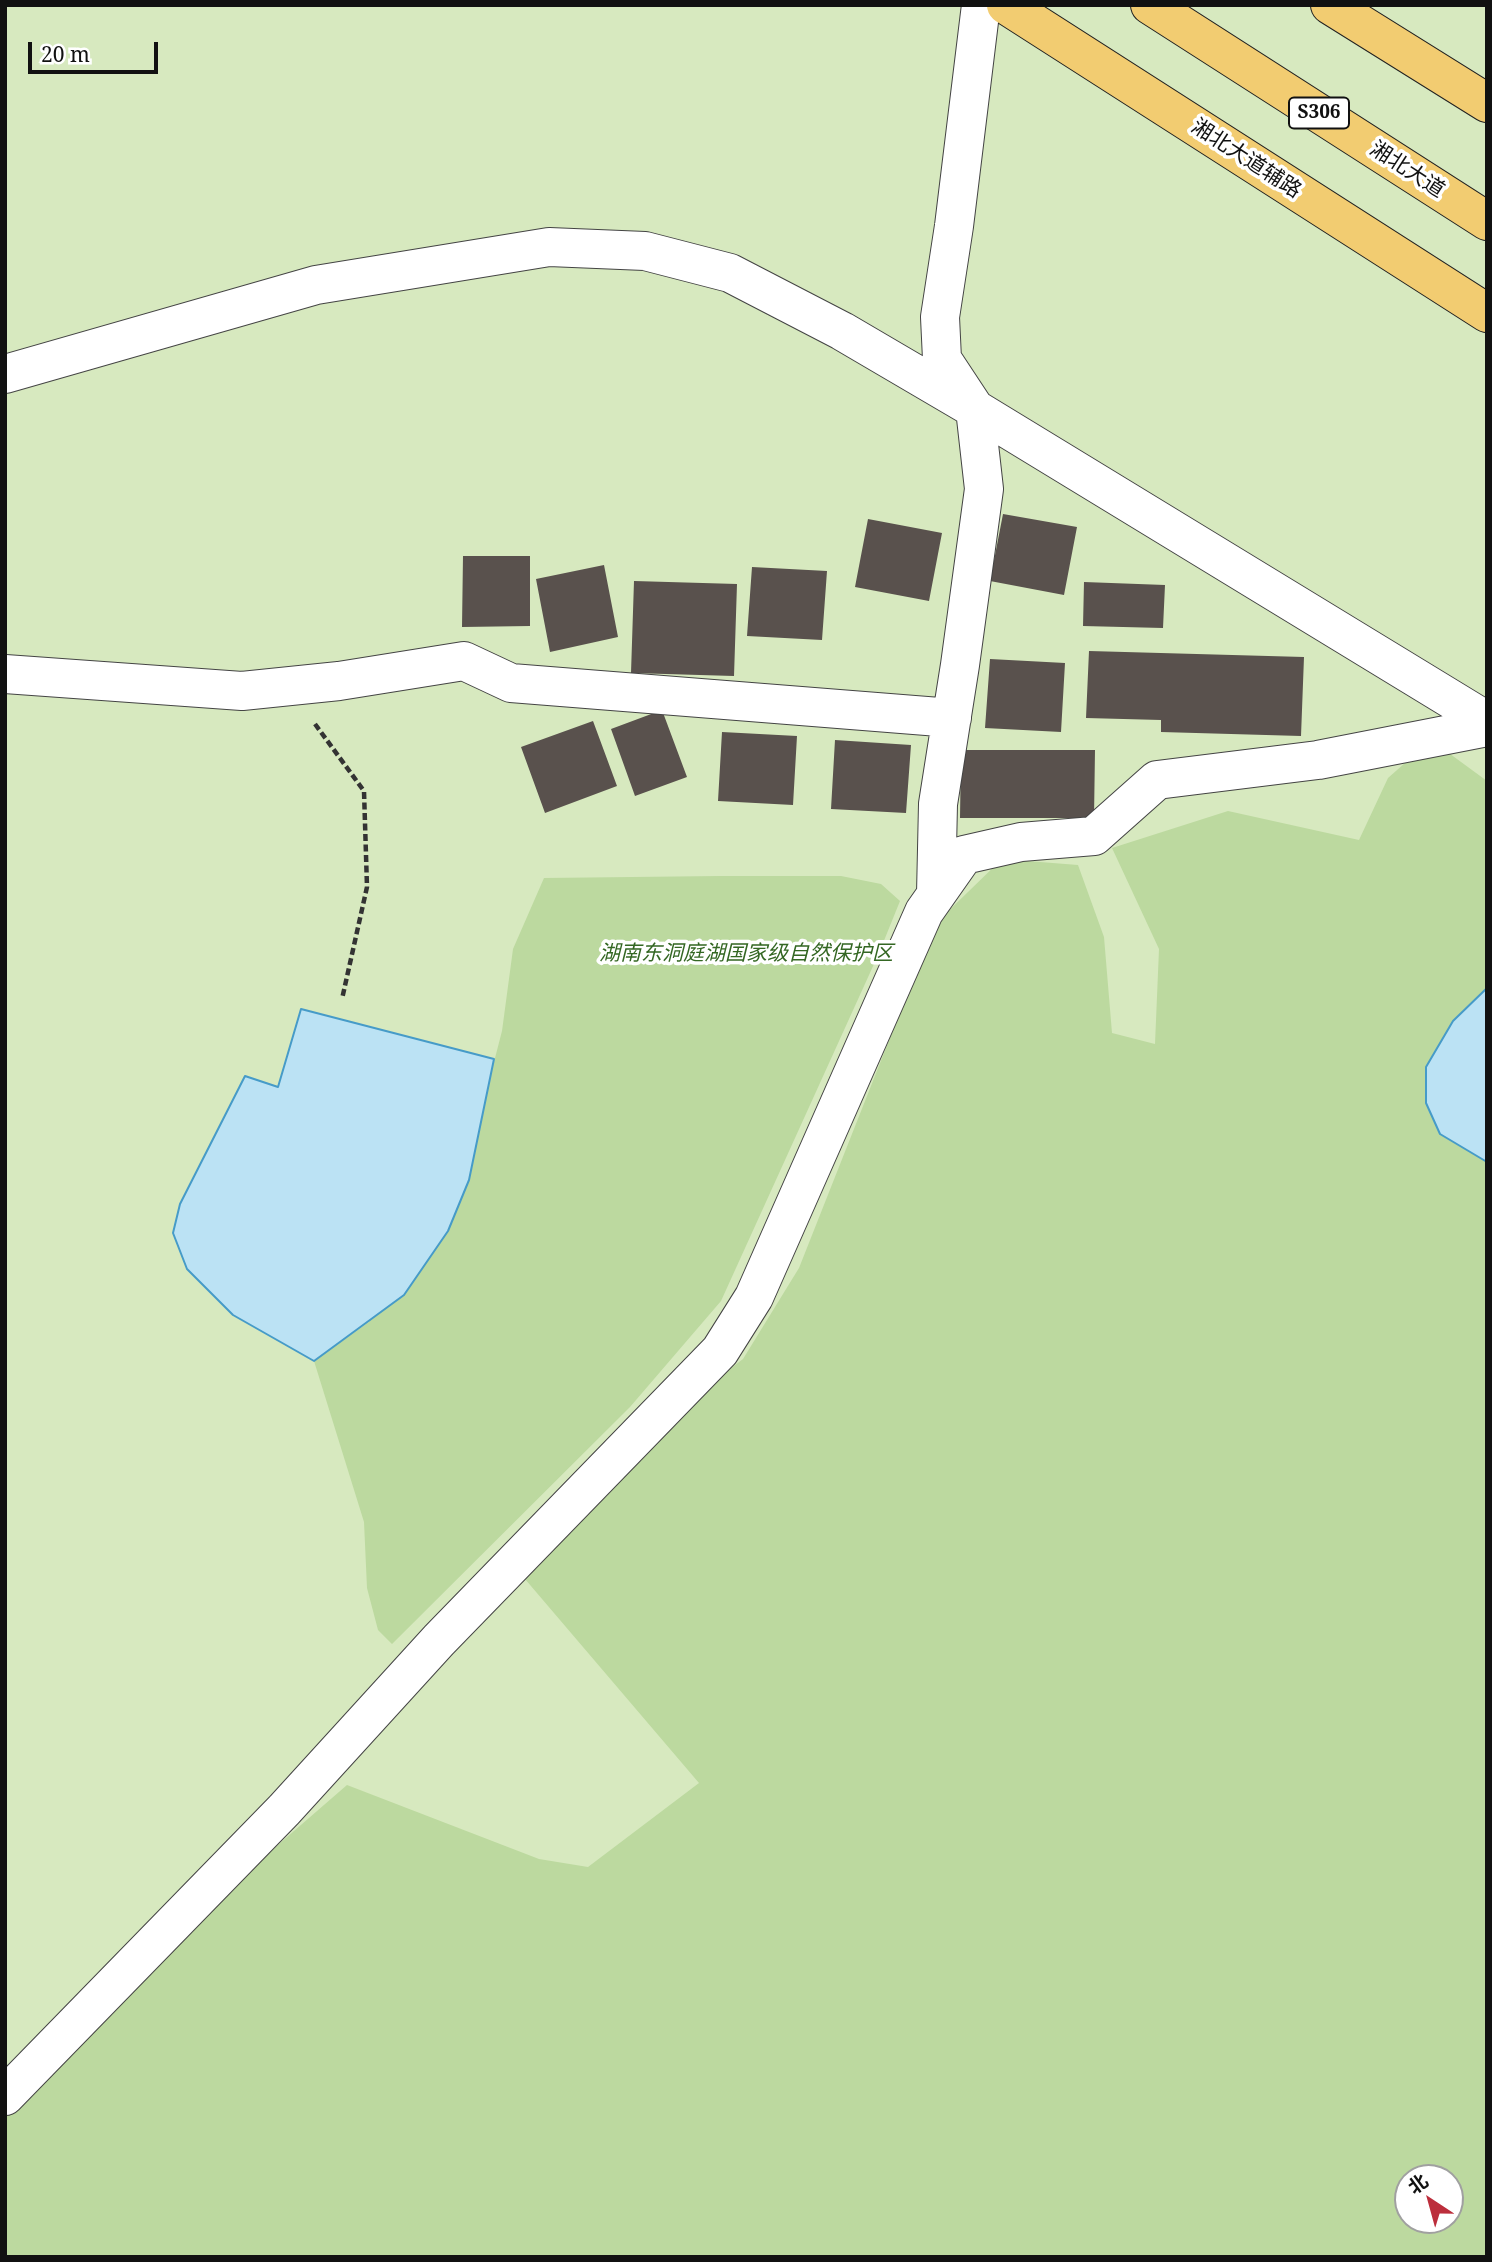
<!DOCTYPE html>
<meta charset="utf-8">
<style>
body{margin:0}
#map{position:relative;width:1492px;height:2262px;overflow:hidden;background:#fefcf5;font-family:"Noto Serif","Noto Sans SC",serif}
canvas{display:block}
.frame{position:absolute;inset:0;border:7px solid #111;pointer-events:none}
.north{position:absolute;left:1394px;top:2164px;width:70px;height:70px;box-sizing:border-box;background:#fff;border:2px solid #a0a0a0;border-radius:50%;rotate:324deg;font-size:19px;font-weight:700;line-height:28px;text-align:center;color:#111}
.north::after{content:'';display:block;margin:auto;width:24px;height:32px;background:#bc2e3c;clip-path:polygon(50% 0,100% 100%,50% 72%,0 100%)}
.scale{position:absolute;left:28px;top:42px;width:130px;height:32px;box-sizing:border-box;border:4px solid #111;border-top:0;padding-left:9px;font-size:21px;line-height:24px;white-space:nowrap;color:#111;-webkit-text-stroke:5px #fff;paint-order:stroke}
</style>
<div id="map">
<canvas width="1492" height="2262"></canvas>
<div class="frame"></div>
<div class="north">北</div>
<div class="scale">20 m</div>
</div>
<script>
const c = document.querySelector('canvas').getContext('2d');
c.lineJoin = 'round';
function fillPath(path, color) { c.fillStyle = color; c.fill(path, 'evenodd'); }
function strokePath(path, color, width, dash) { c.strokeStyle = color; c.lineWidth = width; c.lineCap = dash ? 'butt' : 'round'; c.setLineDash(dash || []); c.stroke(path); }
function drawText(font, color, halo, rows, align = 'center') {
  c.font = font + ' "Noto Serif","Noto Sans SC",serif'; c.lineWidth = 7; c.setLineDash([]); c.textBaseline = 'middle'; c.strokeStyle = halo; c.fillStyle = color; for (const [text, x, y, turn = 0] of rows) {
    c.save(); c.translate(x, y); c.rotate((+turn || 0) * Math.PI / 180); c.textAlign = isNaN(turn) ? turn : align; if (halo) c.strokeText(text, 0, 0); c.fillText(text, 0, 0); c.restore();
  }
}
const green = new Path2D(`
 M5,5H1487V1902L5,2257Z`);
const forest = new Path2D(`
 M1431,740L1487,781V2257H5V2084L14,2074L347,1785L539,1859L588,1867L699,1783L525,1579L573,1487L743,1359L799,1268L935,924L1002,859L1078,865L1104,937L1112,1033L1155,1044L1159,949L1112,848L1228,811L1359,840L1388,778ZM1408,2178H1450V2220H1408Z
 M720,876H841L881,884L900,901L879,953L721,1301L630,1407L392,1644L378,1630L367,1588L364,1522L314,1361L369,1322L487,1089L502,1031L513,949L544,878Z`);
const water = new Path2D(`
 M1487,988V1162L1440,1134L1426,1103V1067L1453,1021Z
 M301,1009L494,1059L469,1180L448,1231L404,1295L314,1361L233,1315L187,1269L173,1233L180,1204L245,1076L278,1087Z`);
const building = new Path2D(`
 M1003,514L1077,527L1064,595L990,581Z
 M868,519L942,533L929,601L855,587Z
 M463,556H530V626L462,627Z
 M604,565L618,637L550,652L536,579Z
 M752,567L827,571L822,640L747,636Z
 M634,581L737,584L734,676L631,673Z
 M1084,582L1165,585L1163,628L1083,626Z
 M1089,651L1304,657L1301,736L1161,732V720L1086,718Z
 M990,659L1065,663L1061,732L985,728Z
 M662,710L687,777L635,796L611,729Z
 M593,721L617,786L545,813L521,747Z
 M722,732L797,736L793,805L718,801Z
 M835,740L911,745L906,813L831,809Z
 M961,750H1095L1094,818H960Z`);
const path = new Path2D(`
 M315,724L364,791L367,887L342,999`);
const minor = new Path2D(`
 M5,374L316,285L549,247L645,251L730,273L842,331L975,409L1487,721
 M5,674L242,691L339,681L464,661L511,683L952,718
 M936,894L938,804L960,665L984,489L975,409L942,359L940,317L954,226L981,5
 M5,2096L284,1810L439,1640L720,1351L754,1297L924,912L964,855L1021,842L1094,836L1157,780L1318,760L1487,727`);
const major = new Path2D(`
 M1006,5L1487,313
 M1150,5L1487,221
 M1330,5L1487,103`);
const shields = [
 [1319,113,60]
];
const shieldNames = [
 ["S306",1319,113]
];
const streetNames = [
 ["湘北大道辅路",1246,159,33],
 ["湘北大道",1407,170,33]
];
const parkNames = [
 ["湖南东洞庭湖国家级自然保护区",746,954]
];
fillPath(green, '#d7e9bf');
fillPath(forest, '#bcd99f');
fillPath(water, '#bbe2f4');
strokePath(water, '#469bc8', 2);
fillPath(building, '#59514d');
strokePath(minor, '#444', 40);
strokePath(major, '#222', 40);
strokePath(path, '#333', 4.5, [7, 3.5]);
strokePath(minor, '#fff', 38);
strokePath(major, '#f2cc71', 38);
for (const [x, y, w] of shields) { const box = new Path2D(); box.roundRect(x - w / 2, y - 15.5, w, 31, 5); c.fillStyle = '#fff'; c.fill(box); strokePath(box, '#111', 2); }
drawText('bold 19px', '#111', null, shieldNames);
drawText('21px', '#111', '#fff', streetNames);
drawText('italic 21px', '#346723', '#fff', parkNames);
</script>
